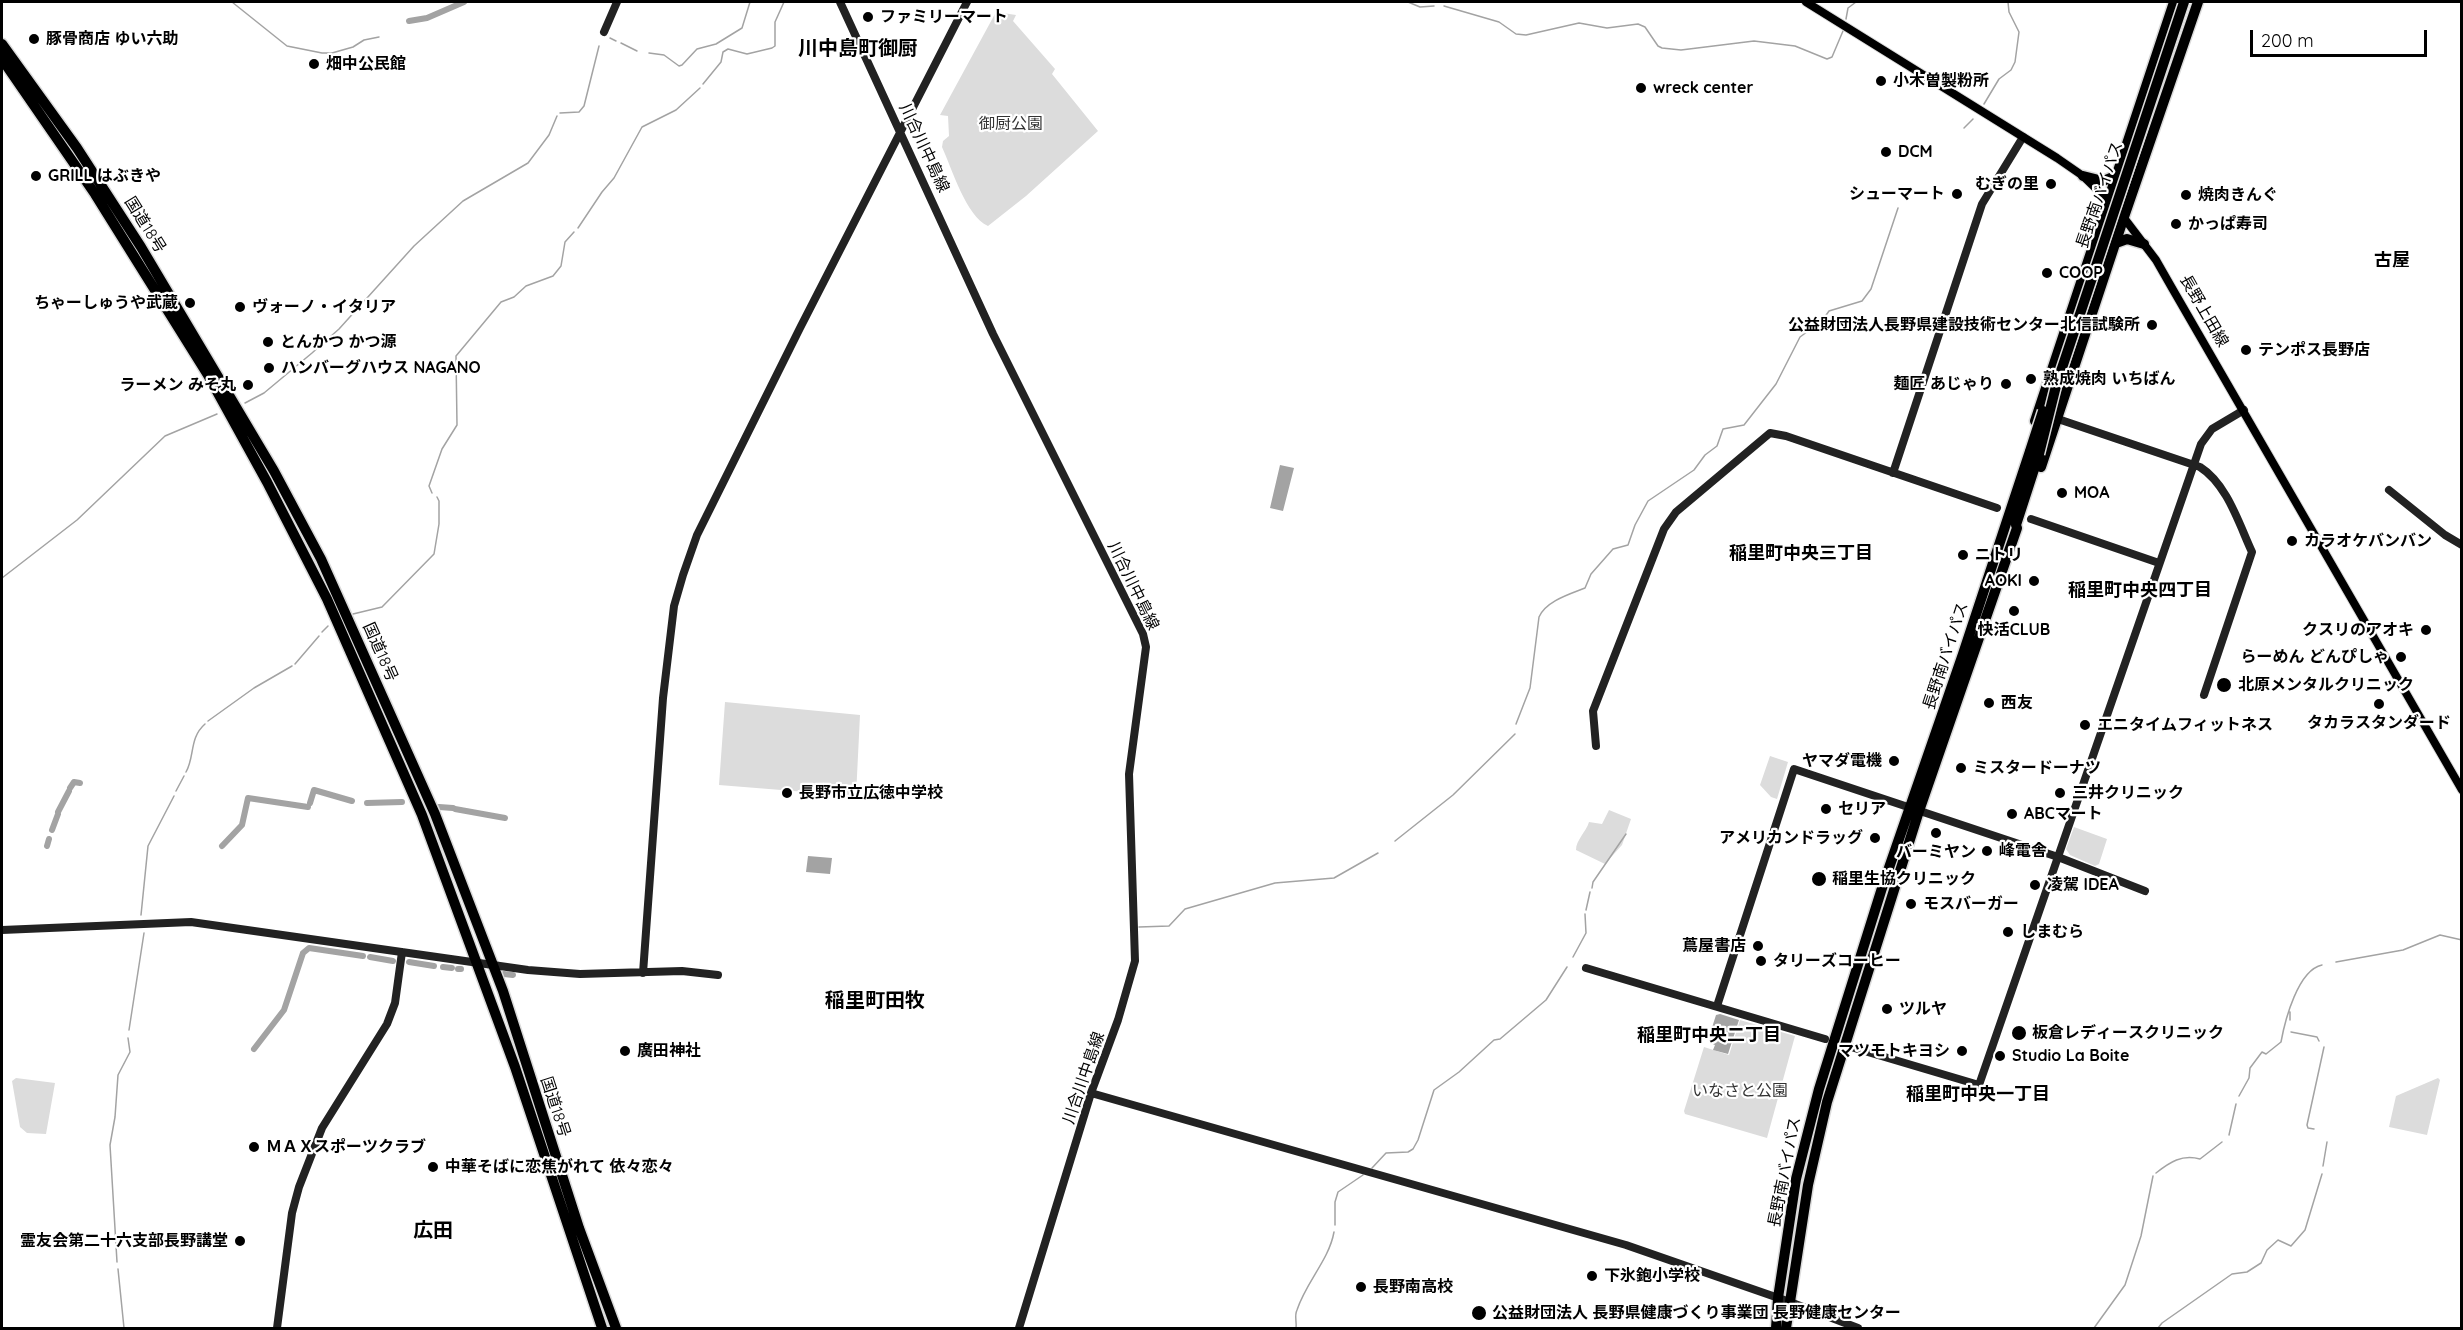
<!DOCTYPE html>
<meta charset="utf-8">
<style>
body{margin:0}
#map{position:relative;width:2463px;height:1330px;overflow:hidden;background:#fff;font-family:Quicksand,sans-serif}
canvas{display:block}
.frame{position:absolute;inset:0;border:3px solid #000;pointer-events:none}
.scale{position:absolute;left:2250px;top:30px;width:177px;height:27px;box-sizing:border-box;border:3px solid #000;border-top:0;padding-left:8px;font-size:18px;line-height:21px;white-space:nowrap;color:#000;-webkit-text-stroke:4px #fff;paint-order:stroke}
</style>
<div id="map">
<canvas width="2463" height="1330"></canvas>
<div class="frame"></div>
<div class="scale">200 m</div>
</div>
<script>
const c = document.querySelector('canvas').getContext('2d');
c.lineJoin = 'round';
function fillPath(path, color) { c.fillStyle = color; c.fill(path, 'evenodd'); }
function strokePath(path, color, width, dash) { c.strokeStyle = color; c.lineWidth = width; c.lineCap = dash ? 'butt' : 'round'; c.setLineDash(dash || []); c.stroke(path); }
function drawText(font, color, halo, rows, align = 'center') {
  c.font = font + ' Quicksand,"Noto Sans JP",sans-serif'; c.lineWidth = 4.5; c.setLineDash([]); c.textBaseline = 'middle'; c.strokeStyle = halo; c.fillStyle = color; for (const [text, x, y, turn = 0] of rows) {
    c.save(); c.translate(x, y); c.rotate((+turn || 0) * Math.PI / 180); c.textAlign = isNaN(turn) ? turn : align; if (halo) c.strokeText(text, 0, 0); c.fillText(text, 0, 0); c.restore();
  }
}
const green = new Path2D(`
 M996,12L1016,15L1013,21L1055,69L1052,74L1098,131L1026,196L988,226C966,216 952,169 942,147L943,141L949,136L948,116L940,115Z
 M725,702L860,715L856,796L719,785Z
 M1770,756L1788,762L1777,799L1771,797L1760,785Z
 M1609,810L1631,819L1622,845L1605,864L1576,850C1576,840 1586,832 1589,822L1602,824Z
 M2074,827L2107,839L2099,864L2095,866L2070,855L2066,849Z
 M1740,1020L1795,1036L1767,1138L1685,1114L1684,1111L1704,1047L1729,1055Z
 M16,1078L55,1083L46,1134L27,1133L20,1127L12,1081Z
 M2438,1078L2440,1080L2427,1135L2389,1127L2396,1096Z`);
const water = new Path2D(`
 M1280,465L1294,468L1283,511L1270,508Z
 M808,856L832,858L830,874L806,872Z
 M1720,1014L1739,1020L1728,1054L1713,1050L1715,1045L1710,1043L1712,1038L1709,1037L1716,1015Z`);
const stream = new Path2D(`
 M232,2L287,46L322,53H332L353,47L364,40L379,37
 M1408,2L1420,7L1434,6
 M1444,6L1499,22L1516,34L1526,35L1579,23L1607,28L1638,24L1645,27L1658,46L1662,48L1681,50L1754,41L1795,46L1827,59L1832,57L1843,31
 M1846,19L1848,8L1856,2
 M610,38L616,41
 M621,43L637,51
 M649,53L664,55L679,66L682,65L697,49L716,44L742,28L750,2
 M703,84L721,62L723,52L728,49L747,54L772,48L775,46V22L784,2
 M1984,104L1999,79L2011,70L2015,62L2019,32L2009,12L2008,2
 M560,113L579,112L584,106L599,46
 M1964,128L1973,119
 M578,228L602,192L614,178L642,127L676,110L700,88
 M245,403L264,393L312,353L339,329L414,246L463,201L528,163L549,135L557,116
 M432,493L429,486L442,449L457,425L456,356L501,302L514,297L526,286L553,276L561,266L565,242L574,232
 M2,578L77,520L165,436L217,414
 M353,614L382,607L434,554L439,524V501L437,497
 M322,632L328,626
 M295,664L319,636
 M208,721L254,688L292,666
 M1516,724L1530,688L1539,617C1546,601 1570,594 1585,588L1591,574L1613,549L1628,545L1635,525L1648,501L1694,470L1705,455L1717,446L1723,429L1744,425L1776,384L1800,337L1822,321L1829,311L1862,301L1871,289L1898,208
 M186,772C195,756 189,738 205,724
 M176,791L184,776
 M1395,841L1453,795L1515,734
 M1592,888L1593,882L1626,834
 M1586,910L1590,892
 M141,915L148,846L174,796
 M1139,927L1169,926L1185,909L1275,883L1334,878L1378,853
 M1573,957L1586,933L1585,914
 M2336,962L2403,950L2440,935L2462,940
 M2290,1020V1012
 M129,1030L144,933
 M2291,1032L2317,1037L2319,1041
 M2239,1096L2249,1078L2250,1068L2262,1052L2266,1054L2281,1042C2285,1020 2298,970 2322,965
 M2314,1129L2308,1128L2307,1125L2324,1047
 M2229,1135L2236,1104
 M2323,1166L2327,1142
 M1372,1168L1386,1153L1408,1152L1413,1149L1418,1140L1434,1090L1459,1072L1494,1040L1500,1039L1546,1000L1567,967
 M2156,1173C2170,1162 2182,1154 2200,1159L2222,1142
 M1335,1225V1202L1338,1192L1363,1175
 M117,1262L110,1145L115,1117L118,1075L130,1052L128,1038
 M118,1269L124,1328
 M1296,1328C1297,1322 1294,1316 1297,1310C1306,1282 1329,1260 1334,1232
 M2094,1328L2125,1285L2141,1236L2153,1176
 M2158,1328L2162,1323L2232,1274L2247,1272L2261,1263L2267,1250L2278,1240L2291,1246L2305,1230L2322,1174`);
const canal = new Path2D(`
 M409,21L427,18L464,2
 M70,788L74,782L80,783
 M310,803L314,790L352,801
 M367,803L402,802
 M439,807L453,808
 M455,809L505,818
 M58,812L69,791
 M52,830L58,814
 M47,846L49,839
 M222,846L242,825L248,798L308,807
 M370,957L393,961
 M409,962L434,966
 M443,967L452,968
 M458,969H461
 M504,974L513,975
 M254,1049L284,1010L303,953L309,948L363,956`);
const secondary = new Path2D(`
 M840,2L993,334L1143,634L1146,647L1129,774L1135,961L1118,1020L1091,1093L1019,1328
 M604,32L617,2
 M2058,419L2200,467C2227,484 2239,524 2252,552L2204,695
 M1893,473L1982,204L2023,137
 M2389,490L2445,535L2462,545
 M2031,519L2159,563
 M1596,746L1593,711L1664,529L1676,512L1770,433L1786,436L1997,508
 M2,930L191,922L528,970L580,974L682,971L718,975
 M1586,968L1825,1039
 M643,973L663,698L674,606L683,575L697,535L800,328L967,2
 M1717,1006L1794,769L2058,857L2145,891
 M1851,1047L1979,1085L2201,444L2212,429L2244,410
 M1091,1093L1626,1245L1790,1302L1858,1328
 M277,1328L292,1213L299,1187L322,1128L387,1024L395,1003L402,952`);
const primary = new Path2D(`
 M1806,2L2057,158L2083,176L2110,202
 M2121,214L2156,260L2172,288L2462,790`);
const highway = new Path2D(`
 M2,44L77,148L141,247L274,471L321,559L435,814L503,991L579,1228L616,1328
 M2,59L95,194L208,375L267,482L327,599L422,815L515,1067L602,1328
 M2083,176L2103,181L2115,176
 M2116,243L2127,239L2144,244
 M2035,421L2174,2
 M2041,467L2124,217L2198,2
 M1776,1328L1778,1298L1796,1179L1819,1089L1882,888L1963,654L2030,451
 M1786,1328L1808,1185L1827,1102L1919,811L2017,528L2016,525L2039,454`);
const highwayBridge = new Path2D(`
 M2030,451L2043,411
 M2039,454L2056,386L2184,2`);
const markers = [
 [868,17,6,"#000"],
 [34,39,6,"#000"],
 [314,64,6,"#000"],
 [1881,81,6,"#000"],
 [1641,88,6,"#000"],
 [1886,152,6,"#000"],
 [36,176,6,"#000"],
 [2051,184,6,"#000"],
 [1957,194,6,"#000"],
 [2186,195,6,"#000"],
 [2176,224,6,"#000"],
 [2047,273,6,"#000"],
 [190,303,6,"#000"],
 [240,307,6,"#000"],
 [2152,325,6,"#000"],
 [268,342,6,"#000"],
 [2246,350,6,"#000"],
 [269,368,6,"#000"],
 [2031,379,6,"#000"],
 [2006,384,6,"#000"],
 [248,385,6,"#000"],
 [2062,493,6,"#000"],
 [2292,541,6,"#000"],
 [1963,555,6,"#000"],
 [2034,581,6,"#000"],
 [2014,611,6,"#000"],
 [2426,630,6,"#000"],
 [2401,657,6,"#000"],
 [2224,685,8,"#000"],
 [1989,703,6,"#000"],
 [2379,704,6,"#000"],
 [2085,725,6,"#000"],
 [1894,761,6,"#000"],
 [1961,768,6,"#000"],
 [787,793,6,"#000"],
 [2060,793,6,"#000"],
 [1826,809,6,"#000"],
 [2012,814,6,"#000"],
 [1936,833,6,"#000"],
 [1875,838,6,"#000"],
 [1987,851,6,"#000"],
 [1819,879,8,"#000"],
 [2035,885,6,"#000"],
 [1911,904,6,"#000"],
 [2008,932,6,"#000"],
 [1758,946,6,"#000"],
 [1761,961,6,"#000"],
 [1887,1009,6,"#000"],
 [2019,1033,8,"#000"],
 [625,1051,6,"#000"],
 [1962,1051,6,"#000"],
 [2000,1056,6,"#000"],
 [254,1147,6,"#000"],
 [433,1167,6,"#000"],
 [240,1241,6,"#000"],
 [1592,1276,6,"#000"],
 [1361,1287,6,"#000"],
 [1479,1313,8,"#000"]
];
const poiNames = [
 ["ファミリーマート",880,17],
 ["豚骨商店 ゆい六助",46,39],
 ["畑中公民館",326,64],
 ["小木曽製粉所",1893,81],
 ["wreck center",1653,88],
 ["DCM",1898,152],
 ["GRILL はぶきや",48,176],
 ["むぎの里",2039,184,"right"],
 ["シューマート",1945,194,"right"],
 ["焼肉きんぐ",2198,195],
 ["かっぱ寿司",2188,224],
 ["COOP",2059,273],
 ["ちゃーしゅうや武蔵",178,303,"right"],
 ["ヴォーノ・イタリア",252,307],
 ["公益財団法人長野県建設技術センター北信試験所",2140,325,"right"],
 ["とんかつ かつ源",280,342],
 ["テンポス長野店",2258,350],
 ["ハンバーグハウス NAGANO",281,368],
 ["熟成焼肉 いちばん",2043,379],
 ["麺匠 あじゃり",1994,384,"right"],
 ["ラーメン みそ丸",236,385,"right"],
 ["MOA",2074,493],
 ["カラオケバンバン",2304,541],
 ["ニトリ",1975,555],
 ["AOKI",2022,581,"right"],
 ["快活CLUB",2014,630,"center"],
 ["クスリのアオキ",2414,630,"right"],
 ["らーめん どんぴしゃ",2389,657,"right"],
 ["北原メンタルクリニック",2238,685],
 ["西友",2001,703],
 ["タカラスタンダード",2379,723,"center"],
 ["エニタイムフィットネス",2097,725],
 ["ヤマダ電機",1882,761,"right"],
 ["ミスタードーナツ",1973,768],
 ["長野市立広徳中学校",799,793],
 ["三井クリニック",2072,793],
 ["セリア",1838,809],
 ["ABCマート",2024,814],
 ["アメリカンドラッグ",1863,838,"right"],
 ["峰電舎",1999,851],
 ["バーミヤン",1936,852,"center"],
 ["稲里生協クリニック",1832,879],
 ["凌駕 IDEA",2047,885],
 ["モスバーガー",1923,904],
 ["しまむら",2020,932],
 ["蔦屋書店",1746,946,"right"],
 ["タリーズコーヒー",1773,961],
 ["ツルヤ",1899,1009],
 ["板倉レディースクリニック",2032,1033],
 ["廣田神社",637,1051],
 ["マツモトキヨシ",1950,1051,"right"],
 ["Studio La Boite",2012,1056],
 ["ＭＡＸスポーツクラブ",266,1147],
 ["中華そばに恋焦がれて 依々恋々",445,1167],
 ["霊友会第二十六支部長野講堂",228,1241,"right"],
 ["下氷鉋小学校",1604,1276],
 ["長野南高校",1373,1287],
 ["公益財団法人 長野県健康づくり事業団 長野健康センター",1492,1313]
];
const parkNames = [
 ["御厨公園",1011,124],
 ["いなさと公園",1740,1091]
];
const streetNames = [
 ["川合川中島線",924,148,65],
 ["長野南バイパス",2100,195,-71],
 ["国道18号",145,225,58],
 ["長野上田線",2204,311,60],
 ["川合川中島線",1133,586,64],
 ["国道18号",380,652,66],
 ["長野南バイパス",1946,656,-72],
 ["川合川中島線",1084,1078,-71],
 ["国道18号",555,1107,72],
 ["長野南バイパス",1785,1172,-79]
];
const neighbourhoodNames = [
 ["古屋",2392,261],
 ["稲里町中央三丁目",1801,554],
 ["稲里町中央四丁目",2140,591],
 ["稲里町中央二丁目",1709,1036],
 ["稲里町中央一丁目",1978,1095]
];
const quarterNames = [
 ["川中島町御厨",858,49],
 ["稲里町田牧",875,1001],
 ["広田",433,1231]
];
fillPath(green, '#dcdcdc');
fillPath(water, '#a3a3a3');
strokePath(stream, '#a3a3a3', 1.5);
strokePath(canal, '#a3a3a3', 6);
strokePath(primary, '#dbdbdb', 10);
strokePath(highway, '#dbdbdb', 13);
strokePath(secondary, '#222', 8);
strokePath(primary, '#000', 8);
strokePath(highway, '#000', 10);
strokePath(highwayBridge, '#dbdbdb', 13, []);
strokePath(highwayBridge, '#000', 10);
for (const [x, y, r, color] of markers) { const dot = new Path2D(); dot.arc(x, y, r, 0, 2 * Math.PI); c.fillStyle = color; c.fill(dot); strokePath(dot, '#fff', 2); }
drawText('bold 16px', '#000', '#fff', poiNames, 'left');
drawText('16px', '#333', '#fff', parkNames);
drawText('16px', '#000', '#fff', streetNames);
drawText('bold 18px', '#000', '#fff', neighbourhoodNames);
drawText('bold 20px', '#000', '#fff', quarterNames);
</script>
